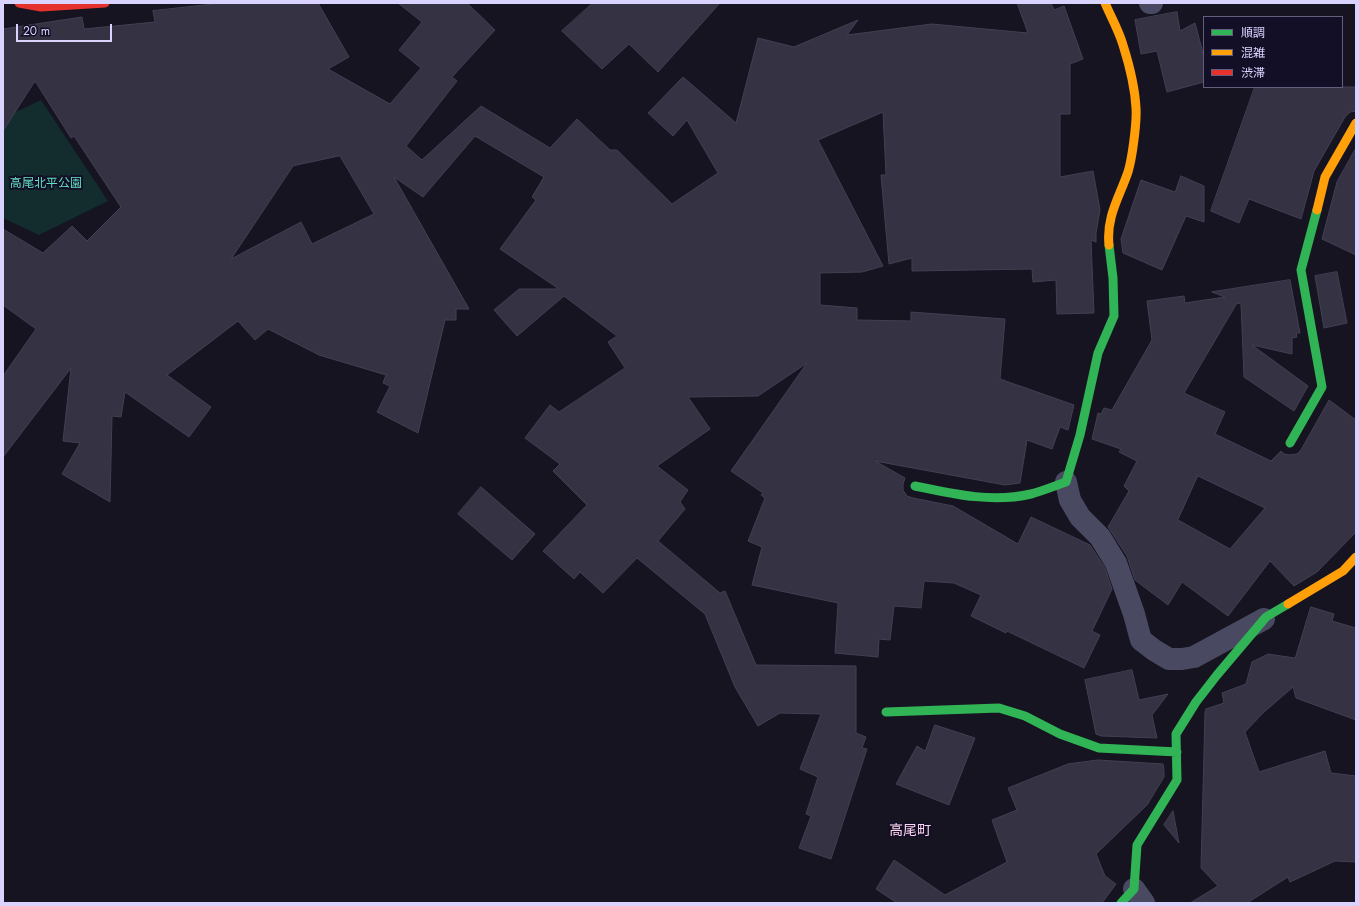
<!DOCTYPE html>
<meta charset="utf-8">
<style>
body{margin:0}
#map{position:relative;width:1359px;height:906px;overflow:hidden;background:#161421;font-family:Jost,"Noto Sans JP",sans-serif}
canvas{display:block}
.frame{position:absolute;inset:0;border:4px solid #d9d4ff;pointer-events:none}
.legend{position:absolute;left:1203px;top:16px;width:140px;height:72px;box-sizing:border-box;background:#130f26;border:1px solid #625e7d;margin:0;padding:5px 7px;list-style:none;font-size:12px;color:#d9d4ff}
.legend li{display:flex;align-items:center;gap:8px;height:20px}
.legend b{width:20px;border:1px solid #625e7d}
.scale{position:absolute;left:16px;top:24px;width:96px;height:18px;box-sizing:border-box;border:2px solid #d9d4ff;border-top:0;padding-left:5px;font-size:12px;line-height:14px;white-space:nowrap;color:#d9d4ff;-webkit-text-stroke:3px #130f26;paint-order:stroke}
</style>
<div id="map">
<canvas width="1359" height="906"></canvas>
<div class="frame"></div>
<ul class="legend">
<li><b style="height:5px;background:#30b455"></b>順調</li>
<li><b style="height:5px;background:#ff9f0a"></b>混雑</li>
<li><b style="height:5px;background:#e5322d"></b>渋滞</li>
</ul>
<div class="scale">20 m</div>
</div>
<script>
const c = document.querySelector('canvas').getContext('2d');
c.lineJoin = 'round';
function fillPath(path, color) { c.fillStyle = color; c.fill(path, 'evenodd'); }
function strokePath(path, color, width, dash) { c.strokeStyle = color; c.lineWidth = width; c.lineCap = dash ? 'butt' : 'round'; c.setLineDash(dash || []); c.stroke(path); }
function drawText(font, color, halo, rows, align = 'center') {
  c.font = font + ' Jost,"Noto Sans JP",sans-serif'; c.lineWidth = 4; c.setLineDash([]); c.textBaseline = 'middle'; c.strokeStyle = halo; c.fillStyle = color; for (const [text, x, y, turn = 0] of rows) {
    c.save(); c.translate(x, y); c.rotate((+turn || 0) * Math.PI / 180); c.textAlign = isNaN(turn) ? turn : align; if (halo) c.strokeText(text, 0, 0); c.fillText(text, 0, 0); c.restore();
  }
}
const green = new Path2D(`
 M41,100L108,201L39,235L3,218V118Z`);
const building = new Path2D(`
 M223,3H318L349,57L328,69L390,104L421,68L399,50L422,22L398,3H467L495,30L452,77L457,81L406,146L422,160L481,106L550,148L577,119L610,150H617L672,204L718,173L687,120L673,136L648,113L683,77L736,123L758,38L794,47L858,20L847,35L932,24L1028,33L1017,3H1051L1054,10L1064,6L1083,59L1070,64V114H1060V177L1093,171L1100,210L1096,233V242L1091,240L1094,313L1057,314L1056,280L1033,282L1032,269L912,271V258L889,264L881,175H886L883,112L818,140L883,266L862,272L820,273V305L857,308V320L911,321V312L1005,319L1000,379L1074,405L1068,430L1060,427L1052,449L1027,440L1020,483L1005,485L875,461L905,478L903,484V490L907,496L913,498L953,506L1018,544L1031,517L1090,545L1105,568L1112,589L1092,631L1100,635L1084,668L1007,631L1006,633L971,616L981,595L954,583L924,581L921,608L894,606L890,640L879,639L878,657L835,653L838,603L752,585L762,547L748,541L765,498L761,495L763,493L731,471L807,363L758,396L688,397L710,429L657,466L688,490L680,502L685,509L658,541L720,593L725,591L756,665L856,666V733L866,737L862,748L867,749L831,859L799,848L811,816L806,814L818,777L800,769L821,714L780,713L758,726L735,687L705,614L637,558L603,593L580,572L574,579L543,551L587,505L553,471L560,464L525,438L550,405L559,412L625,368L608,342L617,336L564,296L517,336L494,310L519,289H559L500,249L536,200L532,197L544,177L475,136L423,197L394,177L469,309H456V320H445L418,433L377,412L390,386L383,383L386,375L319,355L268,329L255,340L238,321L167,375L211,407L189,437L125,392L121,417L112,416L110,502L62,474L80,443L63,441L71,368L3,457V376L36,329L3,305V229L43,253L72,226L87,241L121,207L74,136L71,138L35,81L3,131V29L82,17L84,29L155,22L153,11ZM340,156L374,214L312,244L301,222L231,259L293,166Z
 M593,3H720L658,72L629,44L602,69L562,31Z
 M1177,12L1180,31L1195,23L1204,57V82L1167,92L1157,51L1141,54L1135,20Z
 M1255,87H1356V111L1350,112L1345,117L1314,171L1301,219L1249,199L1239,223L1211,211Z
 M1356,148V255L1322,239L1337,182Z
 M1181,176L1204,186V222L1186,216L1162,270L1123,253L1121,239L1141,180L1175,192Z
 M1337,272L1347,323L1324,328L1315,276Z
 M1290,280L1300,333H1296L1297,337L1292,338V354L1252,345L1308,386L1294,411L1244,377L1241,304L1237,303L1184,393L1225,412L1215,434L1271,461L1281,451L1284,454L1290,455L1297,454L1301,450L1329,400L1356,420V532L1317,572L1294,586L1270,561L1228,616L1182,582L1168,605L1135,580L1127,556L1108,527L1129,491L1124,486L1137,461L1119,452L1121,449L1092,439L1098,413L1101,414L1104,408L1112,410L1152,340L1147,301L1184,296L1185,303L1225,297L1212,292ZM1198,476L1265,508L1230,549L1178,520Z
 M481,487L535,534L512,560L458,514Z
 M1311,607L1334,614L1332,621L1356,628V720L1296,698L1293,687L1263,713L1245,732L1259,772L1325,751L1331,773L1356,776V862L1335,861L1290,882L1288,877L1247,903H1190L1218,886L1201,868L1205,712L1206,709L1224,703L1222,693L1246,684L1252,662L1268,654L1295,658Z
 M1132,670L1139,700L1168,694L1152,715L1157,738L1101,736L1096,734L1085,680Z
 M935,725L975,738L949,805L896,784L917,746L925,751Z
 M1098,760L1163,764L1164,771V777L1147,805L1096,854L1105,876L1116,884L1102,903H897L876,889L894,860L945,895L1007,862L992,820L1017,810L1008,788L1068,764Z
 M1173,811L1179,843L1164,825Z`);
const street = new Path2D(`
 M1150,3H1152
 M1066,482L1070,500L1080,517L1100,537L1116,563L1134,614L1141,640L1154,650L1169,659H1182L1194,657L1264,619
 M1134,889L1144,903`);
const fast = new Path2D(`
 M1290,443L1322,387L1301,270L1317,210
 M915,486C953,494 992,503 1031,494C1043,491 1054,486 1066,482L1080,435L1098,353L1114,316L1113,278L1109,245
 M886,712L999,708L1025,716L1060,734L1099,748L1177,752
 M1121,903L1134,889L1137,845L1177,780L1176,734L1196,702L1217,675L1266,617L1288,604`);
const slow = new Path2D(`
 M1105,3C1111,17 1119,31 1123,45C1129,64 1135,89 1136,108C1137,123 1132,159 1128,172C1119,198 1106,217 1109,245
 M1317,210L1325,177L1356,123
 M1288,604L1343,571L1356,557`);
const jam = new Path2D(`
 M19,3L41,7L105,3`);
const parkNames = [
 ["高尾北平公園",46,184]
];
const quarterNames = [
 ["高尾町",910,832]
];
fillPath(green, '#132c2d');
fillPath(building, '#343243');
strokePath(building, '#433f54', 1);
strokePath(street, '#4a4962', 22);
strokePath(fast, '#30b455', 9);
strokePath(slow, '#ff9f0a', 9);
strokePath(jam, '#e5322d', 9);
drawText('12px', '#5fe0c0', '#130f26', parkNames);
drawText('14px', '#ffd6f0', '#130f26', quarterNames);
</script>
